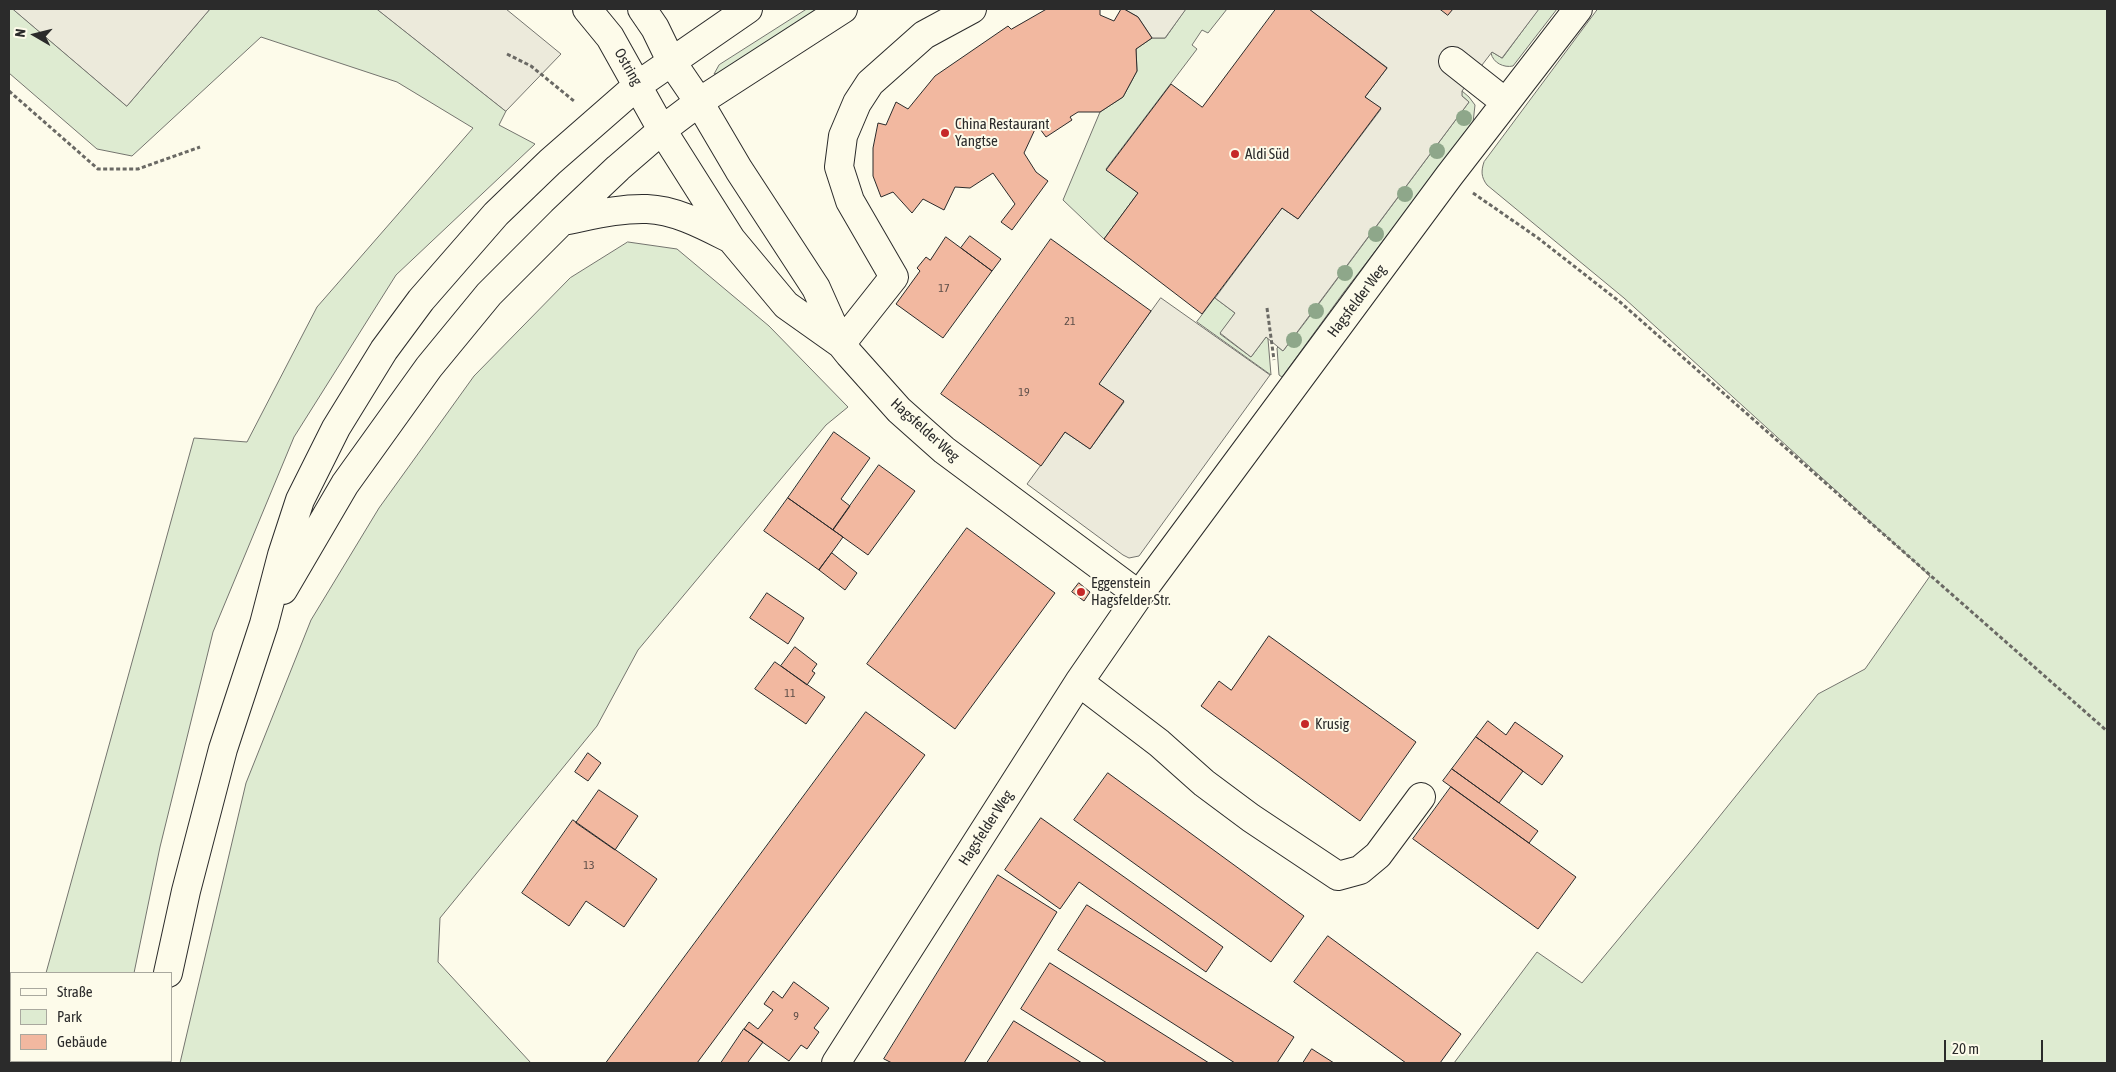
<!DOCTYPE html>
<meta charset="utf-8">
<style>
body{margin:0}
#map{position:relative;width:2116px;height:1072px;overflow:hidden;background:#fdfbea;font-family:"Asap Condensed",sans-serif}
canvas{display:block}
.frame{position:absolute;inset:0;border:10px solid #2b2b2b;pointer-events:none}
.legend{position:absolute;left:10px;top:972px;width:162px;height:90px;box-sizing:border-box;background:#fdfbea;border:1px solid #a9a89e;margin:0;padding:6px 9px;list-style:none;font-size:15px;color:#2b2b2b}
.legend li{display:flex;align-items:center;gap:10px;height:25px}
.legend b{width:25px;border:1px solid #a9a89e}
.north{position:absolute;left:10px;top:10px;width:50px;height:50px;-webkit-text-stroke:4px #fdfbea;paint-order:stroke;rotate:278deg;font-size:14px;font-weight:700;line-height:20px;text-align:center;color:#2b2b2b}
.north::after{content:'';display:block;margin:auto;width:18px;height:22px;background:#2b2b2b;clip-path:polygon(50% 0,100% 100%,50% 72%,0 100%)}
.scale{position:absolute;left:1944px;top:1040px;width:99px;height:22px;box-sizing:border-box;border:2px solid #2b2b2b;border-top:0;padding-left:6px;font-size:15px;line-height:18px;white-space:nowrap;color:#2b2b2b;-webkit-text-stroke:4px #fdfbea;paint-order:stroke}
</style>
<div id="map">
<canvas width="2116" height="1072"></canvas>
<div class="frame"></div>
<ul class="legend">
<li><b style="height:6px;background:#fdfbea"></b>Straße</li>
<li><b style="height:14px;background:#deebd1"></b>Park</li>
<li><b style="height:14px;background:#f2b8a0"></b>Gebäude</li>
</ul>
<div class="north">N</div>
<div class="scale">20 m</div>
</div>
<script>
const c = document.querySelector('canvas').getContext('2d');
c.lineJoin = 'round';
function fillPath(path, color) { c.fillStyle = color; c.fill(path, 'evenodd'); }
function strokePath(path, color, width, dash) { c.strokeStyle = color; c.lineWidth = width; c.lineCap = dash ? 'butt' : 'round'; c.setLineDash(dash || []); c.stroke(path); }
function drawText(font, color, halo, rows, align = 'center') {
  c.font = font + ' "Asap Condensed",sans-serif'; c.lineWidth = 4; c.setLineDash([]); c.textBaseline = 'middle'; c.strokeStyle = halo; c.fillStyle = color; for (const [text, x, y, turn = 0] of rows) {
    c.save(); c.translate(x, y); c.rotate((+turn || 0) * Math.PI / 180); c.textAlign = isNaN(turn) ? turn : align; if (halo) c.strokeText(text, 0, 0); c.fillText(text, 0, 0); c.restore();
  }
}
const green = new Path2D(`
 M9,9H13L127,106L210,9H377L506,111L499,125L535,144L396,275L294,437L213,632L160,847L134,973H46L194,438L247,442L317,307L473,128L397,82L261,37L132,156L97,149L9,73Z
 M807,9H822L721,73L714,74L719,65Z
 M1186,9H1227L1208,33L1202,30L1192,45L1197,49L1106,169L1138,193L1104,239L1063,200L1100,112L1123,97L1137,71L1136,49L1152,38H1165Z
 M1539,9H1557L1513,66C1504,68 1493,63 1491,53L1492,52L1502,58Z
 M1598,9H2107V1063H1454L1537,952L1582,983L1694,848L1818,694L1865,669L1930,576L1624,298L1487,185C1481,177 1481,171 1484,162Z
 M1462,91L1469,97L1475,105L1473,123L1344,292L1282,377L1279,375L1277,348L1278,347L1283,351L1306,321L1469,102L1462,96Z
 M628,242L677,249L769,326L848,407L826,425L638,650L597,726L440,918L438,962L531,1063H180L246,783L311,620L379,508L474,376L570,278Z
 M1215,298L1235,313L1220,334L1251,357L1266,337L1268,339L1271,375L1197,322Z
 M22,1061H115V1063H21Z`);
const parking = new Path2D(`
 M13,9H210L127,106Z
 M377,9H506L561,54L506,111Z
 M1124,9H1186L1165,38H1152L1138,17Z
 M1309,9H1539L1502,58L1492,52L1462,91V96L1469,102L1283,351L1266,337L1251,357L1220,333L1235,313L1215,298L1282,208L1298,219L1381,109L1365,97L1387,68Z
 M1161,298L1270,375L1139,556L1129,558L1123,555L1027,484L1065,432L1090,449L1124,402L1099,384Z`);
const building = new Path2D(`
 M1047,9H1100V15L1114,21L1121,9H1124L1138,17L1152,38L1136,49L1137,71L1123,97L1100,112H1078L1070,117L1072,120L1046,137L1037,125L1024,153L1036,172L1048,181L1012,230L1001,222L1015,204L993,173L970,188L955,187L944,210L923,199L912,213L893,192L881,197L873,176V148L878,123L886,125L896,102L908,109L935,76L1008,26L1011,29Z
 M1276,9H1309L1387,68L1365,97L1381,108L1298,219L1282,208L1202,314L1104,239L1138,193L1106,170L1171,84L1202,107Z
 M1440,9H1453L1448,15Z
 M970,236L1001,259L992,271L961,248Z
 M946,237L992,271L943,338L896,304L920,271L917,268L926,257L930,260Z
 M1051,239L1151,311L1099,384L1124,401L1090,449L1065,432L1041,466L941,394Z
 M834,432L870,458L841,499L850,506L833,530L788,498Z
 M879,465L915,491L868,555L833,530Z
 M788,498L843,537L819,570L764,531Z
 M967,528L1055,593L955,729L867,664Z
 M832,553L857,573L845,590L819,570Z
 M1079,583L1090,592L1084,601L1072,592Z
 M767,593L804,618L788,644L750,618Z
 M1269,636L1416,742L1360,821L1201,706L1219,681L1231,690Z
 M795,647L817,664L812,671L815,673L807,685L781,666Z
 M775,662L825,697L806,724L755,689Z
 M866,712L925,755L697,1063H606Z
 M1488,721L1506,735L1515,722L1563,756L1542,785L1476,737Z
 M1476,737L1523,771L1499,803L1452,769Z
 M588,753L601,763L588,781L575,772Z
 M1452,769L1538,831L1529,843L1443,781Z
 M1108,773L1304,916L1271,962L1074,820Z
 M1451,787L1576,877L1538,929L1413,839Z
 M599,790L638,816L615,850L576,823Z
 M1041,818L1223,947L1206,972L1079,882L1060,909L1005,870Z
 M573,820L657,879L624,927L586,901L569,926L522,893Z
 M998,875L1057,912L964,1063H892L884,1059Z
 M1087,905L1294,1037L1277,1063H1235L1058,950Z
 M1328,936L1461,1034L1440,1063H1406L1294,982Z
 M1050,963L1209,1063H1107L1021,1009Z
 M794,982L829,1008L814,1028L819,1032L807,1049L801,1045L789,1061L744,1029L749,1022L758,1029L773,1010L764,1004L773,991L782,998Z
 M1014,1021L1082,1063H987Z
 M744,1029L763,1042L748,1062L749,1063H721Z
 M1312,1049L1334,1063H1303Z`);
const path = new Path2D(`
 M507,54L531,66L574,101
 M9,91L98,169H138L200,147
 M1473,193L1538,238L1620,302L2107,731
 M1267,308L1274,360`);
const minor = new Path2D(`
 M587,9L610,37L662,130L731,239L786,305L841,344
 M642,9L655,28L671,61L699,102L739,170L816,288L841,344L849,354L899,410L944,450L1139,595
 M1453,61L1505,102
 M562,221C589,216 619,208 647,209C676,210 705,226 731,239
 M841,344L894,277L850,201L839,167L843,136L857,103L870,83L924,35L972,9
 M283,590L345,484L429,367L489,294L562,221L618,168L662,130L699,102L843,9
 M1079,682L1159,743L1204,783L1251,818L1338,876L1360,870L1378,855L1421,797
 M168,973L186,891L223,749L264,624L282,555L300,500L336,428L384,350L421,300L496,214L550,162L638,85L748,9
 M148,1063V1061
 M836,1063L1079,682L1139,595L1449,176L1578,9`);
const trees = [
 [1464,118],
 [1437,151],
 [1405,194],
 [1376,234],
 [1345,273],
 [1316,311],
 [1294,340]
];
const markers = [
 [945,133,5,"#c62828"],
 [1235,154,5,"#c62828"],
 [1081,592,5,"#c62828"],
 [1305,724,5,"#c62828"]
];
const numberNames = [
 ["17",944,288],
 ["21",1070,321],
 ["19",1024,392],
 ["11",790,693],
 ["13",589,865],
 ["9",796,1016]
];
const streetNames = [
 ["Ostring",628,67,60],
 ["Hagsfelder Weg",1357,301,-53],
 ["Hagsfelder Weg",925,430,42],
 ["Hagsfelder Weg",986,828,-57]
];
const poiNames = [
 ["China Restaurant",955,124],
 ["Yangtse",955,141],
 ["Aldi Süd",1245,154],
 ["Eggenstein",1091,583],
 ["Hagsfelder Str.",1091,600],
 ["Krusig",1315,724]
];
fillPath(green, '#deebd1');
strokePath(green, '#74746e', 1);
fillPath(parking, '#eceadb');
strokePath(parking, '#74746e', 1);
fillPath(building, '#f2b8a0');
strokePath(building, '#2b2b2b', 1);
strokePath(minor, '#2b2b2b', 30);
strokePath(path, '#6a6964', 3, [4, 2.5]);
strokePath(minor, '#fdfbea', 28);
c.fillStyle = '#8ea78a';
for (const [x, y] of trees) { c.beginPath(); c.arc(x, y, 8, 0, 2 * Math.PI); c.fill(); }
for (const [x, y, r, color] of markers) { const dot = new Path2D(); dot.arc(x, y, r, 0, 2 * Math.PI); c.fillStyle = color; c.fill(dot); strokePath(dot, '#fdfbea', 2); }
drawText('12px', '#5d4e48', null, numberNames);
drawText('15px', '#2b2b2b', '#fdfbea', streetNames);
drawText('15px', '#2b2b2b', '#fdfbea', poiNames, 'left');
</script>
